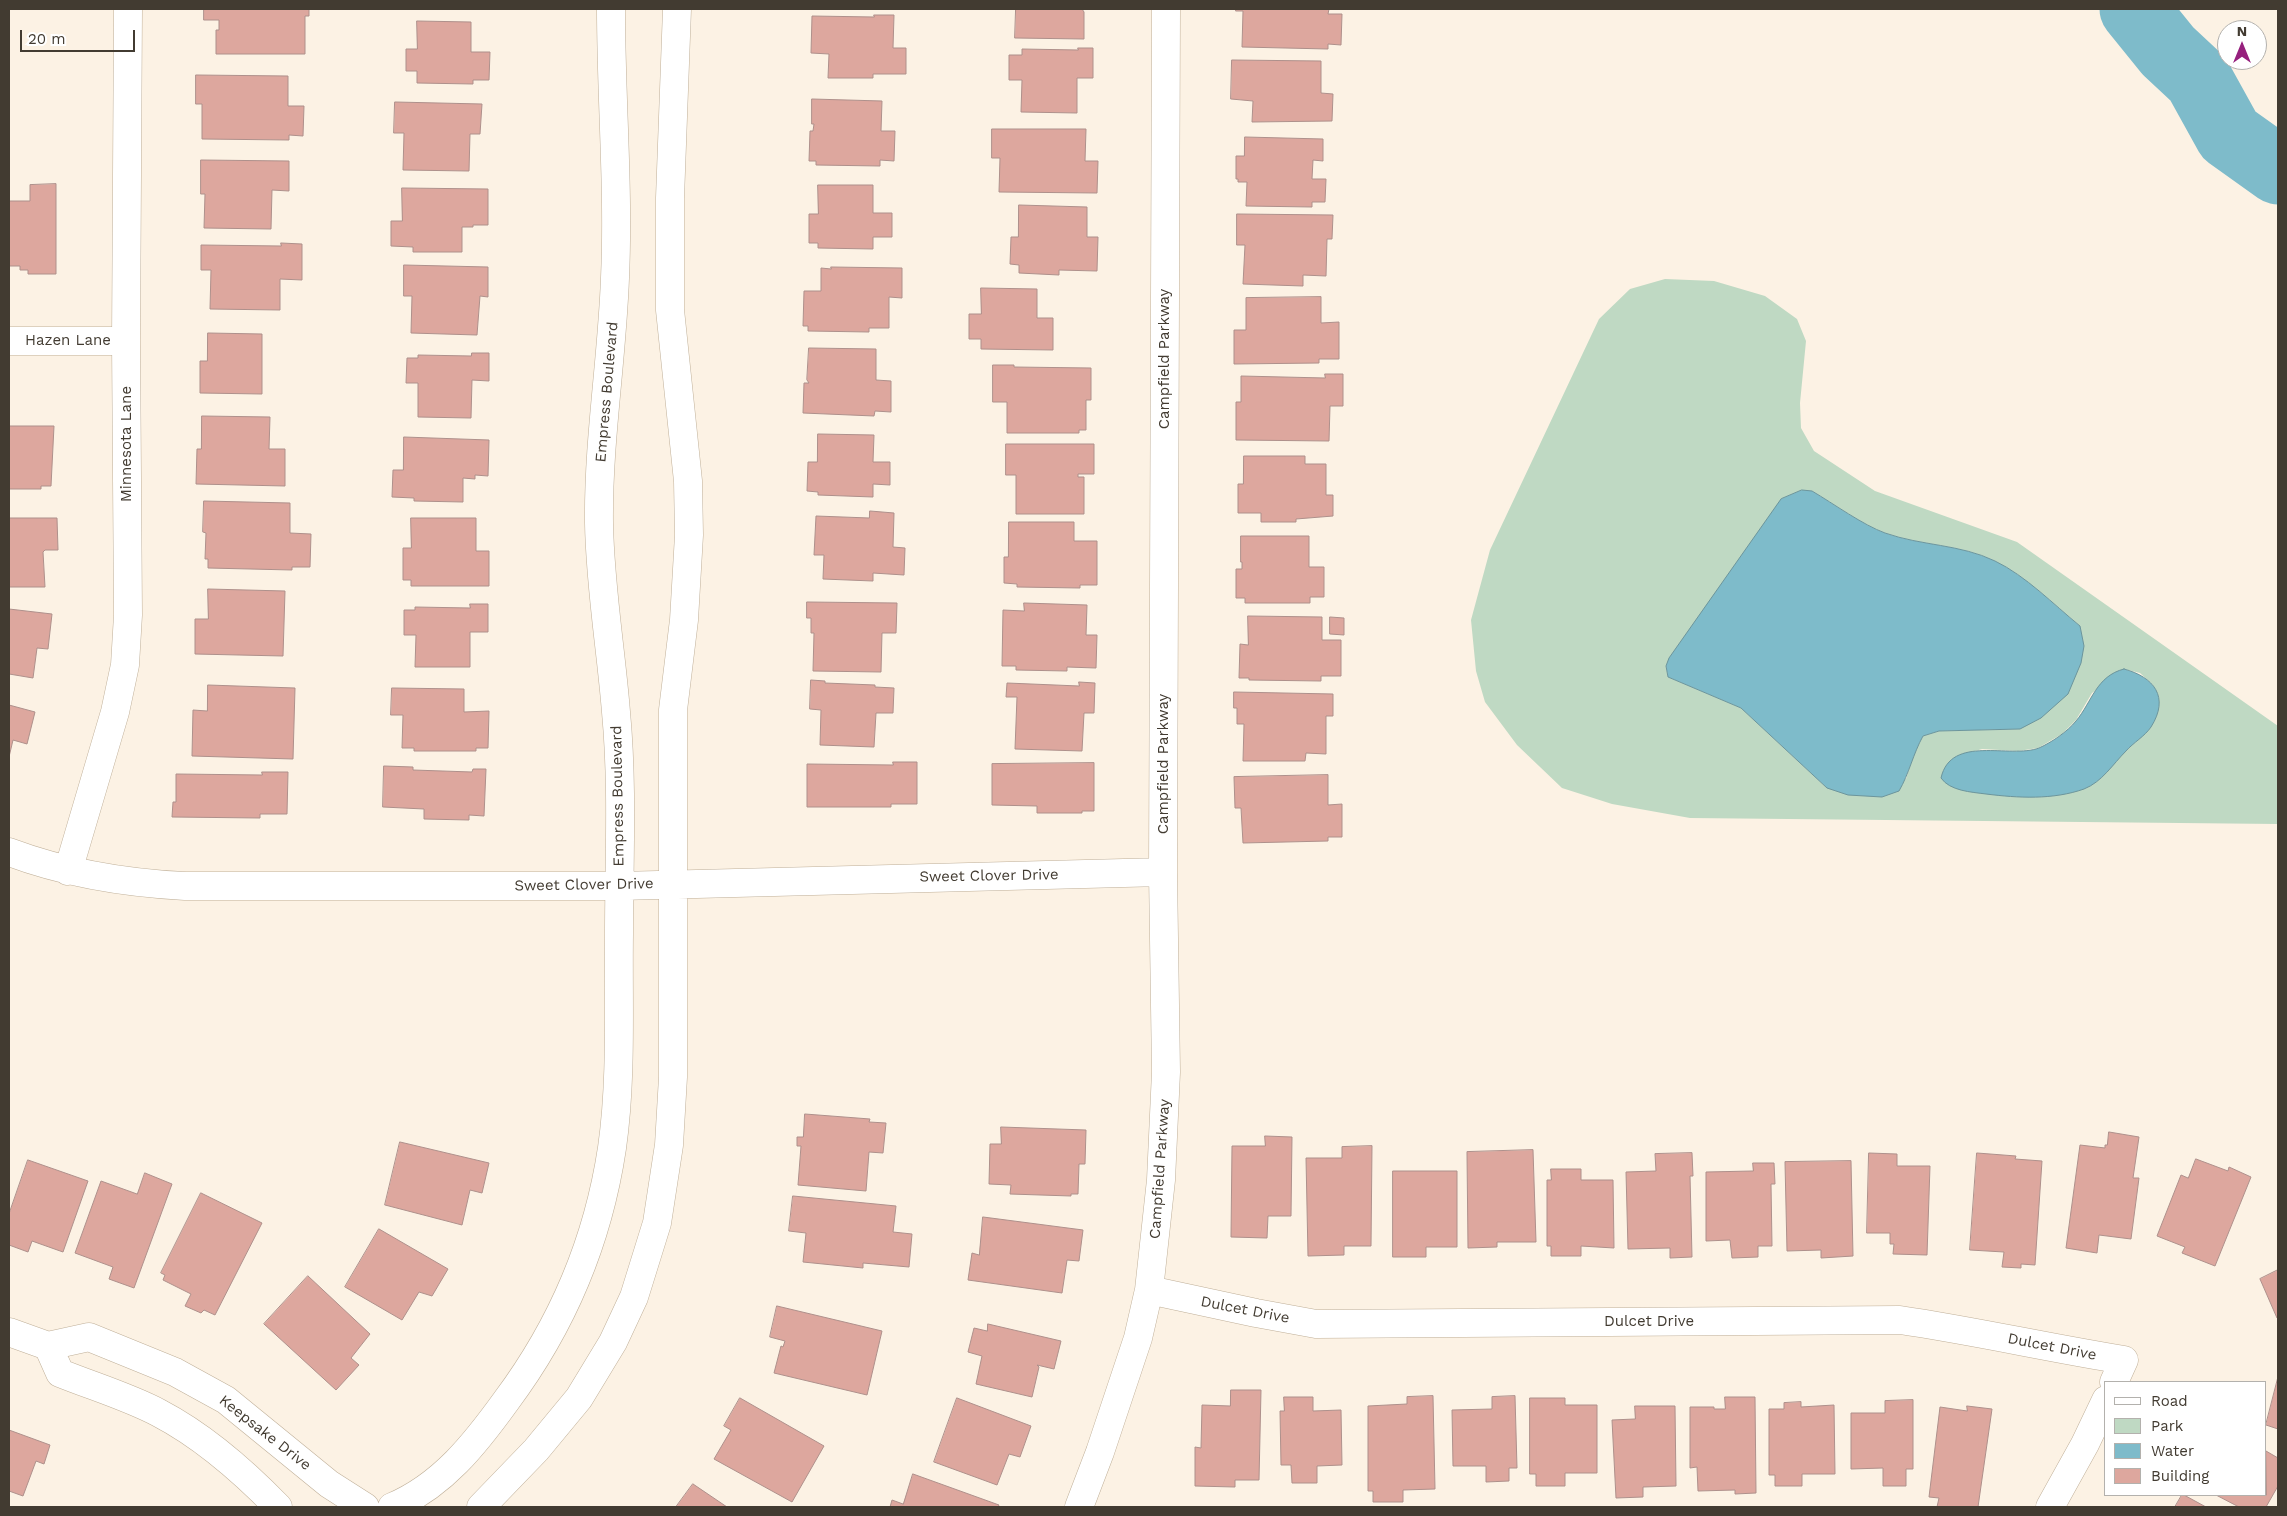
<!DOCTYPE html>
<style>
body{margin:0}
#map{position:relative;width:2287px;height:1516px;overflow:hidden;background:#fcf2e4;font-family:"Work Sans",sans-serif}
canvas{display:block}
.frame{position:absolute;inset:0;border:10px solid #423b31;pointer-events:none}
.legend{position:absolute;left:2104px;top:1381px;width:162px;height:115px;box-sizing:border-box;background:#fff;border:1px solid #b3b1ad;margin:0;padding:6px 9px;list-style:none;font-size:15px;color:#423b31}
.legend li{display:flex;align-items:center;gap:10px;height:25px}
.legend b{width:25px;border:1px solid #b3b1ad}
.north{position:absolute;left:2217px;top:20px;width:50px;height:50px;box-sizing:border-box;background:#fff;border:1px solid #b3b1ad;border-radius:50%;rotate:0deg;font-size:14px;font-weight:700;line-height:20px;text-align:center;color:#423b31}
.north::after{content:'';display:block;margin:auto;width:18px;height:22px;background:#96207d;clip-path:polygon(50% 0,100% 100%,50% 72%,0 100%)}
.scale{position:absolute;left:20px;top:30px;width:115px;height:22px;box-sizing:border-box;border:2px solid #423b31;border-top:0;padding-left:6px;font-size:15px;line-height:18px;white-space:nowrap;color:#423b31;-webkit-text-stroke:4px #fff;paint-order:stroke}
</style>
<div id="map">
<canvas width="2287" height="1516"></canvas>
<div class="frame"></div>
<ul class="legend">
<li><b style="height:6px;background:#fff"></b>Road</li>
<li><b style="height:14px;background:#bfd9c3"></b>Park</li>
<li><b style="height:14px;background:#7ebbca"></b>Water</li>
<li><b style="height:14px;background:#dda79e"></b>Building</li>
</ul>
<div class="north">N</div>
<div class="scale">20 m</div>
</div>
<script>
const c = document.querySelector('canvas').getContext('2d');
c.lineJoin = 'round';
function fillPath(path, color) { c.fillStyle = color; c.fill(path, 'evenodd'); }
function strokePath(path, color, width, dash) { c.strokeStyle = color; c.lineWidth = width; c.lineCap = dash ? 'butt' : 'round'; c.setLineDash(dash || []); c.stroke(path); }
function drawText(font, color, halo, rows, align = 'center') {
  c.font = font + ' "Work Sans",sans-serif'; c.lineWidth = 4; c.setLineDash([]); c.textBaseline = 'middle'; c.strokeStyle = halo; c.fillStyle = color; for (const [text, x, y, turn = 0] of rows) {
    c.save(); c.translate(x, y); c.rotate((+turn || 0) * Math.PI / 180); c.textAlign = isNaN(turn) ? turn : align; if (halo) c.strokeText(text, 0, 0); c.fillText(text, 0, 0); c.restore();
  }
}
const green = new Path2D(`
 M1665,279L1714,281L1765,296L1797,319L1806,341L1800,403L1801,428L1814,451L1875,491L2017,542L2278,726V824L1690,818L1612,804L1562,788L1517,745L1485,702L1476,671L1471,620L1490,550L1599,319L1630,289ZM1812,491C1834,504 1863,525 1885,533C1922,546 1961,544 1995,561C2027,577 2053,604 2080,626L2020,729L1939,731L1923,736L1914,752L1906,779L1827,788L1741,708L1668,677L1666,666ZM2124,669L2140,673L2153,685L2150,728L2126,751L1965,754L1982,749L2018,751L2038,748L2062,734L2076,720L2092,693Z`);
const water = new Path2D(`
 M1802,490L1812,491C1834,504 1863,525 1885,533C1922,546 1960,544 1995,561C2026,576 2053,604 2080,626L2084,646L2081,663L2068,694L2041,718L2020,729L1939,731L1923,736C1913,754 1909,774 1899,791L1882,797L1848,795L1827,788L1741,708L1668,677L1666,666L1669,658L1781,499Z
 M2124,669C2154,677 2170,697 2151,727C2145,736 2133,743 2126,751C2113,764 2102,782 2084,789C2053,800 2018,798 1986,794C1971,792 1950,791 1941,778C1951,734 2010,759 2039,748C2052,742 2067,732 2076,721C2092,702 2096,676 2124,669Z`);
const river = new Path2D(`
 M2134,9L2168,51L2198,79L2229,135L2278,170`);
const building = new Path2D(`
 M204,9H309V16H305V54H216V30H219V20H204Z
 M1016,9H1082L1084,12V39L1015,38Z
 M1236,9H1329L1328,14H1342L1341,45L1328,44V49L1242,47L1243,11H1236Z
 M874,15H894L893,48H906V74H873V78H828L829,54L811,53L812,16L874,17Z
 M417,21L471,22V52H490L489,80H473V84L417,83V71H406V49H417Z
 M1078,48H1093V78H1077V113L1021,112L1022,80H1009V55H1022V49L1078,50Z
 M1232,60L1321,61V93L1333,94L1332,121L1252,122L1253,101L1231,99Z
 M196,75L288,76V106H304L303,136L289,135V140L202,139V104H196Z
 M812,99L882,101L881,131H895L894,161L880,160V166L816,165V161H809L810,131H813L814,124H812Z
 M395,102L482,104L480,134H470L469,171L403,170L404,133H394Z
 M992,129H1086L1085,161H1098L1097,193L999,192L1000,158H992Z
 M1245,137L1323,139V161L1313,160L1312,179H1326L1325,202H1312V207L1246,206L1247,182H1238V179H1236V156H1244Z
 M201,160L289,161V191L272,190L271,229L204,228L205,194H201Z
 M56,184V274H28V270H20V266H9V201H30V185Z
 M818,185H873V213H892V237H873V249L818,248V243H809V214H818Z
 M402,188L488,189V225H473V227H462V252H413V247L391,246V221H402Z
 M1019,205L1087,207V237H1098L1097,271L1059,270V275L1019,273V265L1010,264L1011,237H1018Z
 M1237,214L1333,215L1332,239H1327L1326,276L1303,275V286L1243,284L1245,245H1237Z
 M281,243L302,244V280L280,279V310L210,309L211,270H201V245L281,246Z
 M404,265L488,267V297L480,296L477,335L411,333L412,296H404Z
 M831,267L902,268V298L889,297V328H869V332L808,331V326H803L804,291H821V268L831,269Z
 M981,288L1037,289V318H1053V350L981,349V339H969V314H981Z
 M1321,297V323L1339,322V359H1319V363L1234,364V330H1246V298Z
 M208,333L262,334V394L200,393V361H207Z
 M809,348L876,349V380L891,381V412L875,411L874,416L803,413L804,383H809L807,380Z
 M472,353H489V381L472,380L471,418L418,417V383H406L407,358H418V355L471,356Z
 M993,365H1014V367L1091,368V400H1086V430H1079V433H1007V402H993Z
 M1325,374H1343V406H1330L1329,441L1236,440V402H1241V376L1325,378Z
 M202,416L270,417L269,449H285V486L196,484L197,449H201Z
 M9,426H54L51,486H41V489H9Z
 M818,434L874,435L873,462H890V485L873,484V497L818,495V492L807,491L808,462H817Z
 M404,437L489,440L488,476L475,475V479L463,478V502L414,501V498L392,497L393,470H403Z
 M1006,444H1094V474H1078V477H1084V514H1016V475H1006Z
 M1244,456H1305V464H1326V495H1333V516L1296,519V522H1261V513H1238V484H1243Z
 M204,501L290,503V533L311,534L310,567H292V570L208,568V559H205L206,533L203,532Z
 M870,511L894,513L893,547L905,548L904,575L873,573V581L823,579L824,555H814L816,516L869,518Z
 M9,518H57L58,550H45L43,552L45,587H9Z
 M411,518H476V551H489V586H411V580H403V548H411Z
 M1009,522H1074V541H1097V585H1080V588L1017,587V584L1004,583V557H1008Z
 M1241,536H1309V567H1324V597H1310V603H1245V598H1236V569H1242V562H1241Z
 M208,589L285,591L283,656L195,654V619H208Z
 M807,602L897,603L896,633H882L881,672L813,671L814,633H811V618H807Z
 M1024,603L1087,605L1086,635H1097L1096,668L1067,667V671L1016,670V666H1002L1003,610L1024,611Z
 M470,604H488V632H470V667H415L416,635H404V610H415V607L470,608Z
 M9,609L52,614L48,649L37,648L33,678L9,674Z
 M1248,616L1322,617V640H1341V676H1321V681L1249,680V678H1239L1240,644L1248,645Z
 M1330,617L1344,618V635L1330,634Z
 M811,680L825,681V683L875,685V687L894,688L893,713H876L874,747L820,745L821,710L810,709Z
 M1079,682L1095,683L1094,713H1084L1082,751L1015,749L1017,697H1006L1007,683L1079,686Z
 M208,685L295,688L293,759L192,756L193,710L207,711Z
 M392,688L464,689V712L489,711L488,748H476V751H414V748H402L403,715H391Z
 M1234,692L1333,694V716H1326V754L1306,753L1305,761H1243L1244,724H1237V708H1234Z
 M9,705L35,712L27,744L13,740L9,757Z
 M893,762H917V804H891V807H807V764L893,765Z
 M1094,763V811H1082V813H1037V806L992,805V764Z
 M384,766L413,767V770L472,772L473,769H486L484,816L469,815V820L424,819V809L383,807Z
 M262,772H288L287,814H260V818L172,817L173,802H176V774L262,775Z
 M1328,775V805L1342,804V837H1328V841L1243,843L1241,808H1235L1234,777Z
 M805,1114L870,1119L869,1122L886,1123L883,1153L869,1152L866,1191L798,1185L801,1146H797V1137H803Z
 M1001,1127L1086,1130L1085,1164H1079L1078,1194H1071V1196L1010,1194L1011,1185L989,1184L990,1144H1001Z
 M2109,1132L2139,1137L2133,1178H2139L2131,1239L2099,1235L2097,1253L2066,1248L2080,1145L2105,1148V1145H2107Z
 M1265,1136L1292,1137L1291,1216H1268L1267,1238L1231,1237L1232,1146H1265Z
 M400,1142L489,1163L482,1193L470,1190L462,1225L385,1205Z
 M1372,1146L1371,1246H1344V1255L1308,1256L1306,1158H1342V1147Z
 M1533,1150L1536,1242H1497V1247L1468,1248L1467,1152Z
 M1692,1153L1693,1176H1690L1692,1257L1670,1258V1248L1628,1249L1626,1172L1656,1171L1655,1154Z
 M1869,1153L1897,1154V1166H1930L1927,1255L1893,1254L1894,1244H1890V1233H1867Z
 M1977,1153L2016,1156L2015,1159L2042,1161L2035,1265L2021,1264V1268L2002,1267L2004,1252L1970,1250Z
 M2196,1159L2228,1171L2229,1167L2251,1177L2215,1266L2182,1253L2185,1247L2157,1236L2181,1175L2188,1178Z
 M28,1160L88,1181L63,1252L32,1241L28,1252L9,1245V1214Z
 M1851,1161L1853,1256L1821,1258V1250L1787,1251L1785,1162Z
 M1753,1163H1774L1775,1184H1771L1772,1246H1758V1257L1732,1258L1730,1240L1706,1241V1172L1753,1171Z
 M1551,1169H1581V1180H1613L1614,1248L1581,1246V1256H1551V1246H1547V1180H1551Z
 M1393,1171H1457V1247H1426V1257H1393Z
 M145,1173L172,1184L134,1288L109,1279L113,1267L75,1253L101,1181L137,1194Z
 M201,1193L262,1223L215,1315L204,1310L201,1313L185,1306L191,1294L163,1280L165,1275L161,1273Z
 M793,1196L896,1206L893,1232L912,1234L909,1267L863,1263V1268L803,1262L806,1233L789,1231Z
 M983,1217L1083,1230L1079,1261L1067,1260L1062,1293L968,1280L972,1253L979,1255Z
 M379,1229L448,1269L432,1296L419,1292L402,1320L345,1287Z
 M2278,1270V1317L2277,1318L2260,1279Z
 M308,1276L370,1334L351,1358L359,1365L336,1390L264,1324Z
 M777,1306L882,1331L867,1395L774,1373L781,1346L783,1347L785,1341L770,1337Z
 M988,1324L1061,1341L1054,1369L1037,1365L1039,1367L1032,1397L976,1384L982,1356L968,1352L974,1328L987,1331Z
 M2278,1377V1429L2266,1425Z
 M1231,1390H1261L1259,1480H1235V1487L1195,1486V1447L1201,1448L1202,1405L1230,1406Z
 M1433,1396L1435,1489L1403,1490V1502H1373V1491H1368V1406L1407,1404V1397Z
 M1515,1396L1517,1468H1509V1481L1486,1482V1466H1453L1452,1410L1492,1409V1397Z
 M1284,1397H1313V1411L1341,1410L1342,1465L1317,1466V1483H1292L1291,1465H1281L1280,1411H1284Z
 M1725,1397H1755L1756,1493L1735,1494V1490L1698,1491L1697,1467L1690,1468V1407H1714V1409H1725Z
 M740,1398L824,1446L792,1502L714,1459L731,1430L724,1426Z
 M957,1398L1031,1426L1020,1457L1009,1454L997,1485L934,1462Z
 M1530,1398H1565V1405H1597V1473H1565V1486H1536V1474H1530Z
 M1913,1400V1469H1906V1486H1883V1468L1851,1469V1413H1885V1401Z
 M1801,1402V1407L1834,1405L1835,1474H1802V1486H1775V1475H1769V1409H1784V1403Z
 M1635,1406H1675L1676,1486L1643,1487V1497L1616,1498L1612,1420L1635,1419Z
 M1967,1406L1992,1409L1978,1507H1937L1939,1498L1929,1497L1940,1407L1967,1411Z
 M9,1430L50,1445L44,1464L36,1461L23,1496L9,1491Z
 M2266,1451L2278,1458V1486L2266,1507H2239L2216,1495H2266Z
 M913,1474L999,1505L998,1507H890L892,1500L903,1504Z
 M693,1484L727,1507H676Z
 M2182,1495H2184L2206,1507H2175Z`);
const minor = new Path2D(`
 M9,341H126
 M9,852C65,873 126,883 185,886H619L1163,872
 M68,871L115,712L125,665L128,615L126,341L128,9
 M1149,1290L1256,1313L1316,1324L1900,1320C1975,1331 2049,1348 2124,1360L2114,1382
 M9,1332L48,1346L89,1337L175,1372L226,1400L329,1484L365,1507
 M48,1346L60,1373C92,1386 129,1397 159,1413C203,1436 244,1472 278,1507
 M392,1507C442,1486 475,1444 506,1401C562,1326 598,1241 612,1148C622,1078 618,1005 619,934C619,861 623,786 616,712C611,649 600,587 599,523C598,441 612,360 615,278C619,188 611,99 611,9
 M481,1507L536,1450L579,1398L613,1342L634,1297L657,1223L669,1145L673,1077V710L684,620L689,535L688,481L670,310V198L677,9
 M1079,1507L1100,1452L1138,1338L1149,1290L1161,1180L1166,1072L1163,872L1166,9
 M2050,1507L2085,1444L2106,1400`);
const streetNames = [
 ["Hazen Lane",68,341],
 ["Campfield Parkway",1165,359,-90],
 ["Empress Boulevard",607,392,-85],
 ["Minnesota Lane",127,444,-90],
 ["Campfield Parkway",1164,764,-90],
 ["Empress Boulevard",618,796,-91],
 ["Sweet Clover Drive",989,876,-1],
 ["Sweet Clover Drive",584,885,-1],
 ["Campfield Parkway",1160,1169,-86],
 ["Dulcet Drive",1245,1310,11],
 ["Dulcet Drive",1649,1322],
 ["Dulcet Drive",2052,1347,11],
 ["Keepsake Drive",265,1433,38]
];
fillPath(green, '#bfd9c3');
fillPath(water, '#7ebbca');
strokePath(water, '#6c959c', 1);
strokePath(river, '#7ebbca', 69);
fillPath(building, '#dda79e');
strokePath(building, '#ae908b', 1);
strokePath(minor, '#bfaf98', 29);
strokePath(minor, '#fff', 28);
drawText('15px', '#423b31', '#fff', streetNames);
</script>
